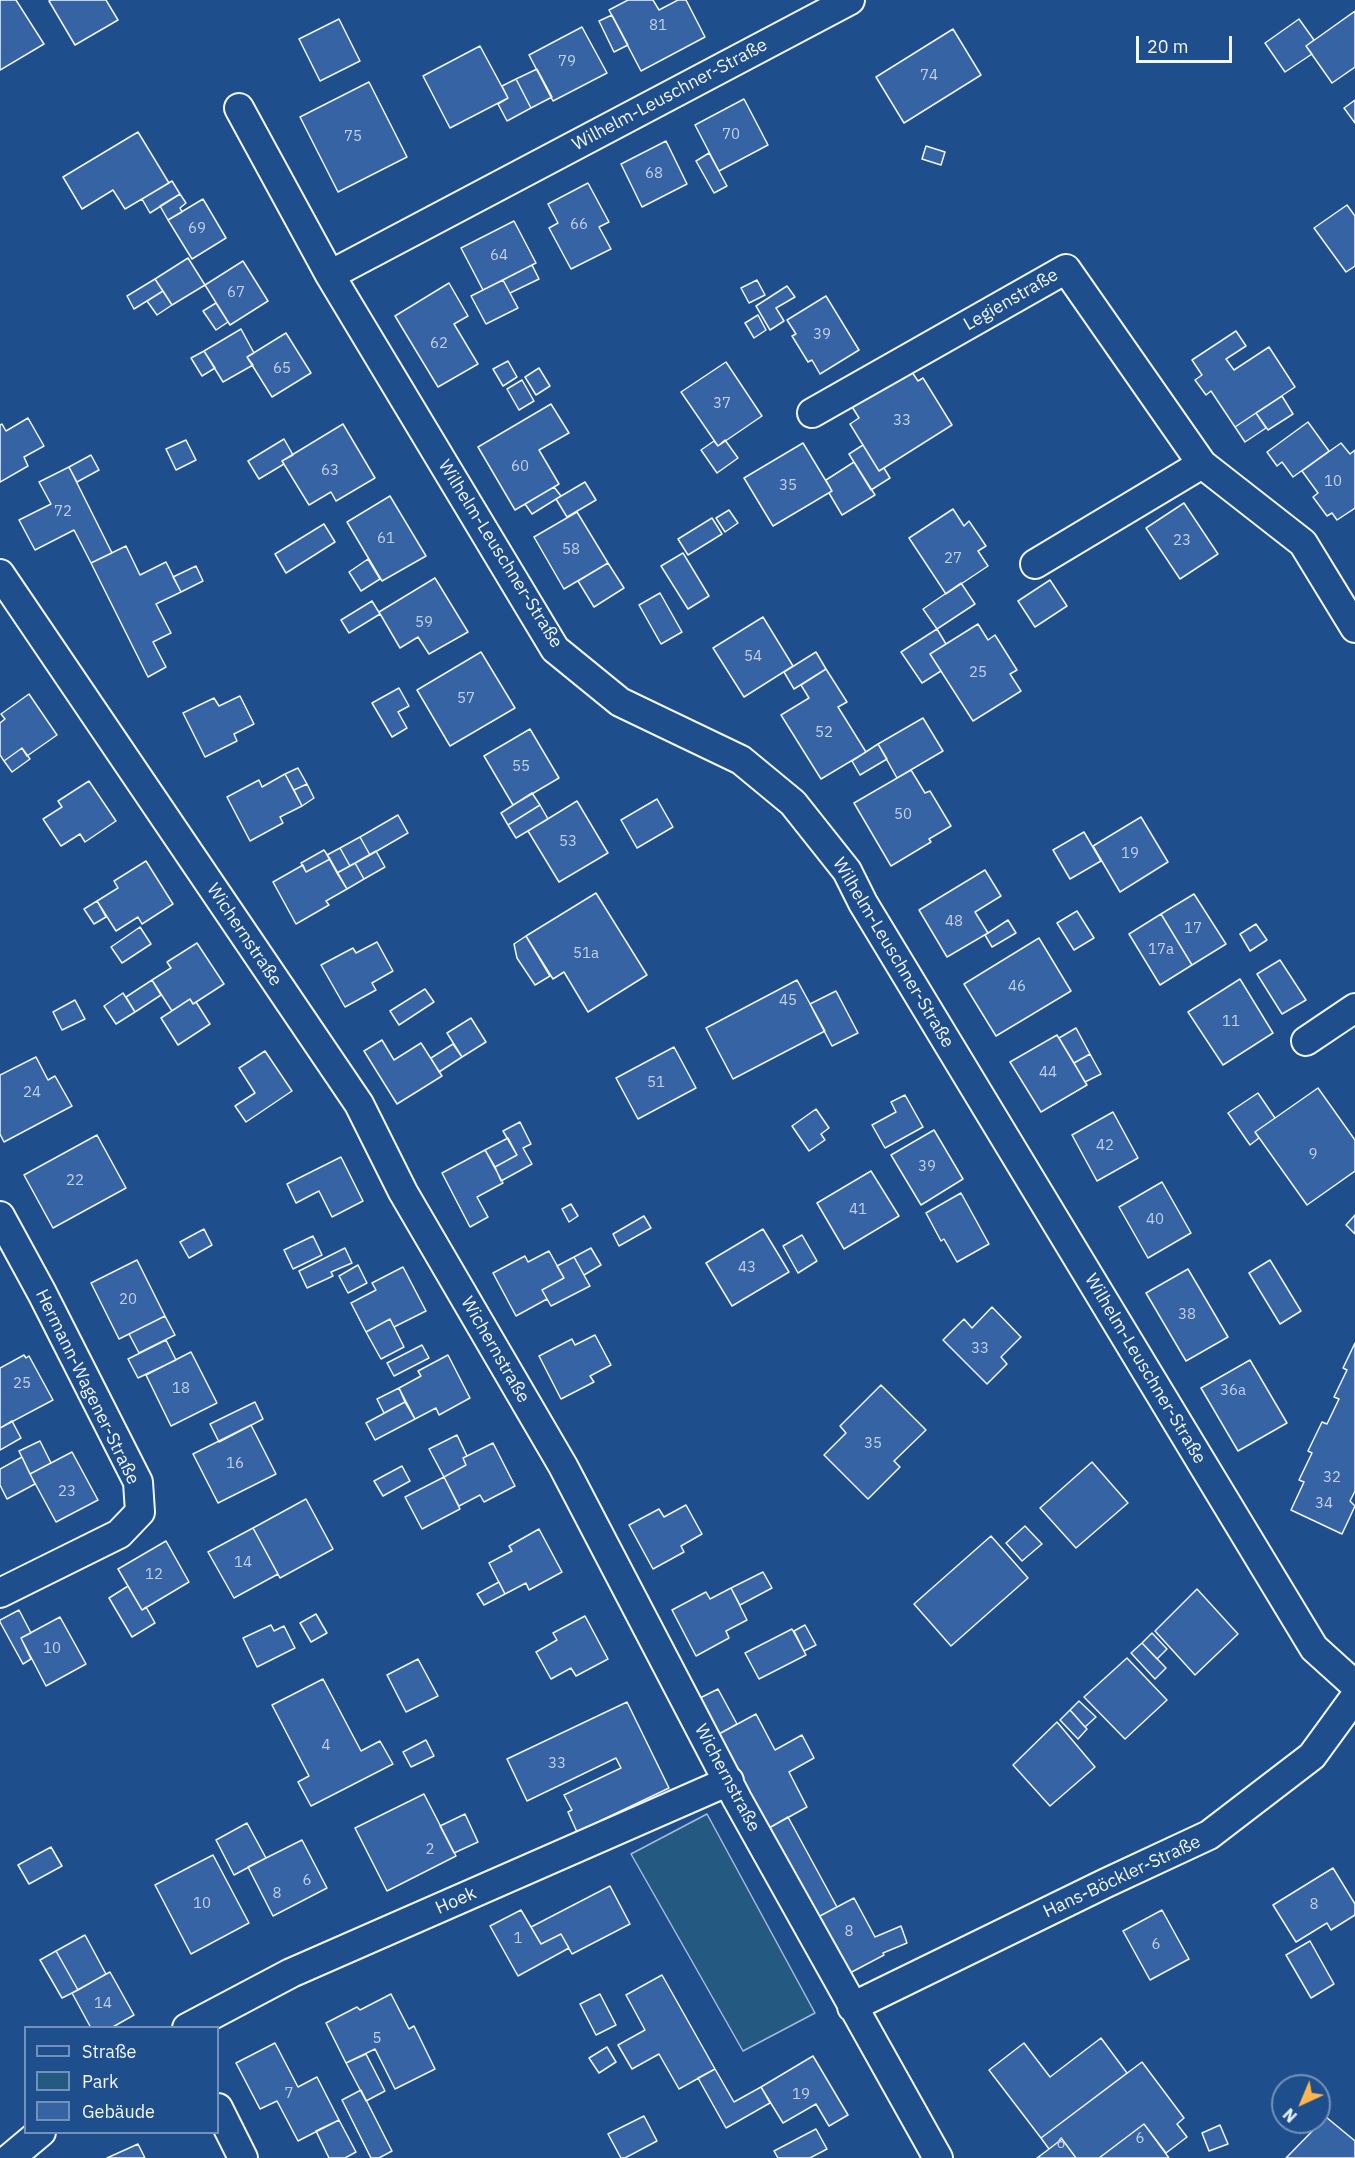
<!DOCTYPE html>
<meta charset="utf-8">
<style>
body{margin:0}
#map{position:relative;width:1355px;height:2158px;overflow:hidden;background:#1f4e8c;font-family:"IBM Plex Sans",sans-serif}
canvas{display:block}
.legend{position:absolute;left:24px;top:2026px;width:195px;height:108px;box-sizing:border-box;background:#1f4e8c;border:2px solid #7391ba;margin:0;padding:8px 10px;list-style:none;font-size:18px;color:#f2f6ff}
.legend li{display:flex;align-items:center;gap:12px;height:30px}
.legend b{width:30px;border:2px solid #7391ba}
.north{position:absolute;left:1271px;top:2074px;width:60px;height:60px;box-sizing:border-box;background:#1f4e8c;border:2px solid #7391ba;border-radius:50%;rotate:224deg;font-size:16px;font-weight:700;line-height:24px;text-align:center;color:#f2f6ff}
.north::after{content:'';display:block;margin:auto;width:21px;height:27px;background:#ffb74d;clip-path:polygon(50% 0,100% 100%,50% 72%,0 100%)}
.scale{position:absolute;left:1136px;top:36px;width:96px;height:27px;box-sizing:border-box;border:3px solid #f2f6ff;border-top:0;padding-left:8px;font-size:18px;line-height:21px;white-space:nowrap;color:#f2f6ff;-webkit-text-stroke:4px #1f4e8c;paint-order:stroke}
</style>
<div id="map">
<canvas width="1355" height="2158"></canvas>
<ul class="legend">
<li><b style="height:8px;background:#1f4e8c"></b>Straße</li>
<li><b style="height:16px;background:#245a82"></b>Park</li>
<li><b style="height:16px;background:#3563a3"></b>Gebäude</li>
</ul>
<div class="north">N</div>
<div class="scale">20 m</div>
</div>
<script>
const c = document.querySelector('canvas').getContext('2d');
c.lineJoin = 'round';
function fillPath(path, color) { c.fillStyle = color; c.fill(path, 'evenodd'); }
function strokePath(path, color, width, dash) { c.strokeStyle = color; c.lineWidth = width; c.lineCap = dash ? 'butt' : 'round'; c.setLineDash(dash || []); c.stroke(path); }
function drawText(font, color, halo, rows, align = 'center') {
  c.font = font + ' "IBM Plex Sans",sans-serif'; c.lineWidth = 4.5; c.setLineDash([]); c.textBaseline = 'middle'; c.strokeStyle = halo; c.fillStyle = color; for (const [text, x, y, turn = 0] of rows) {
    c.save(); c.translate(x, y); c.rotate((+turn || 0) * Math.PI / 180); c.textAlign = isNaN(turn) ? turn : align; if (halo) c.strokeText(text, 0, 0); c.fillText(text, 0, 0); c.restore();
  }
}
const green = new Path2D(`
 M707,1814L815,2013L743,2051L631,1854Z`);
const building = new Path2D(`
 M0,0H16L44,44L0,70Z
 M51,0H106L118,20L75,45L49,1Z
 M628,0H653L659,10L678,0H686L705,37L641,71L609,10Z
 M1355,11V67L1332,83L1306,46Z
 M612,15L628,45L614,52L599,21Z
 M339,19L360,61L320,81L299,39Z
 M1299,19L1314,40L1306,46L1312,54L1285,72L1265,43Z
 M582,27L607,73L553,101L529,55Z
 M953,29L981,75L904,123L876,77Z
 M480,46L508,98L450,128L423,76Z
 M537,69L552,97L531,108L516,79Z
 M516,79L531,108L507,121L498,104L508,98L502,86Z
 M369,82L407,157L338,192L300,117Z
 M744,99L768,145L719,171L695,125Z
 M1355,100V123L1344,108Z
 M138,132L169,183L125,209L113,190L82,209L63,177Z
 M666,141L687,184L642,207L621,164Z
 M926,146L945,152L941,165L922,159Z
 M709,153L727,186L714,193L696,161Z
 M172,181L180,194L150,213L142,199Z
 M588,183L609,222L599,227L611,249L571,269L549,228L558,223L548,204Z
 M180,194L186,203L180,208L182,212L168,220L160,206Z
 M203,199L226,238L192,259L168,220Z
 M1347,205L1355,216V266L1346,272L1314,228Z
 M514,221L536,263L483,290L461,248Z
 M188,258L205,285L172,305L155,279Z
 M243,261L268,301L230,325L205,285Z
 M532,265L539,279L510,293L503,280Z
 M155,279L163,291L134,309L127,296Z
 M503,280L518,308L486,324L471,296Z
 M757,280L765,295L749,303L741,288Z
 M449,283L468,316L454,324L478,364L438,387L395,316Z
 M787,286L795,297L776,308L784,321L770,330L756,306Z
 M163,291L172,305L157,315L147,301Z
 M826,296L859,350L820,374L812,360L808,362L792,336L796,334L787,320Z
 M216,303L228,322L216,330L203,311Z
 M758,315L766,330L754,338L745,323Z
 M241,329L254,353L247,357L253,365L223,382L204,351Z
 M1236,331L1246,346L1226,359L1234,370L1269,347L1295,387L1235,427L1211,391L1206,395L1195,380L1202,375L1192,360Z
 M286,333L311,373L272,397L247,357Z
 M204,351L215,368L202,376L191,358Z
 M508,361L517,377L503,386L493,369Z
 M726,362L762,416L718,446L681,392Z
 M539,368L550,386L536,395L525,377Z
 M910,369L918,381L923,378L952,425L879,471L850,424L859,418L851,405Z
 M522,380L534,401L519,410L507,389Z
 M1282,396L1293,414L1268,430L1256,413Z
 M551,404L569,433L539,450L559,484L515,510L478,447Z
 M1256,413L1266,428L1245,442L1235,427Z
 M28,418L44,446L24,457L28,466L0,482V425L2,424L6,431Z
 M1308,422L1329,451L1293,477L1282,462L1277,466L1267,452Z
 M343,424L375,478L336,501L331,492L309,505L282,461Z
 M284,439L293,455L282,461L284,464L259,479L248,461Z
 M186,440L196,460L176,470L166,449Z
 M725,440L738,458L717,473L701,450L714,441L718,446Z
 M803,443L832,491L773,526L744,478Z
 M1341,443L1350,454L1355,450V508L1337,520L1332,513L1327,516L1313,497L1318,493L1302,471Z
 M863,445L879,471L884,468L890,478L871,490L849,454Z
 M91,455L99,470L77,482L69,467Z
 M854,462L875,495L842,515L829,493L832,491L826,480Z
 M69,467L112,553L91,563L74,530L35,550L19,520L51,504L39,482Z
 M585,482L596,500L567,517L556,499Z
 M554,487L561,496L532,514L525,504Z
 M390,496L426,556L382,581L347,522Z
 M1184,503L1218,554L1180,579L1146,528Z
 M953,509L964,526L969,521L986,546L978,551L988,566L946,594L909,538Z
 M729,510L738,523L725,532L716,518Z
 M577,512L608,563L564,589L534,537Z
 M712,518L722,534L688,555L678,539Z
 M324,524L335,542L286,573L275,554Z
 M126,546L140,575L166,562L181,592L156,604L171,633L153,642L166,667L148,677L91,563Z
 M683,553L709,596L688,609L661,566Z
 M368,559L380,579L361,591L349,572Z
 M608,563L624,588L594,607L578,581Z
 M196,566L203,581L181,592L173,577Z
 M435,578L468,632L429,654L418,637L400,648L379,612Z
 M1050,580L1067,606L1035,627L1018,601Z
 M961,583L975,604L937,629L923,609Z
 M660,593L682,632L661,644L639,605Z
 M372,601L380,614L349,633L341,620Z
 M763,617L793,666L744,697L713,648Z
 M978,624L988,640L995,635L1017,670L1010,674L1021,691L973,721L930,654Z
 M937,629L946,644L930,654L941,671L922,683L901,652Z
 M481,652L515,708L450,746L417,690Z
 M816,652L826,669L794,689L784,672Z
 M826,669L847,702L838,707L866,752L821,779L781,715L809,698L801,685Z
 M399,688L409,706L398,712L407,728L392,737L372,703Z
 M29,694L57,735L27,756L22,748L4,761L0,755V723L5,719L1,714Z
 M240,696L254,724L234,734L237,741L205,757L183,713L214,698L219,706Z
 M923,718L943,751L897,778L878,744Z
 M530,729L559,778L513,805L484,756Z
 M878,744L887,759L860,775L852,761Z
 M22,748L30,759L12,772L4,761Z
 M298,768L307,784L294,790L285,774Z
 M911,770L925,793L930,791L951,826L929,839L931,842L891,866L854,803Z
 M285,774L302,806L280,817L283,823L250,841L227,797L259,780L262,787Z
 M89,781L116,821L85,842L80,834L61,846L43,819L62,807L58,801Z
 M307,784L314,798L302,806L294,790Z
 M532,793L540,805L508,825L501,813Z
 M657,799L673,827L637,848L621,820Z
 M577,801L608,853L559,882L528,831Z
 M540,805L548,819L516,838L508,825Z
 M398,815L408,833L370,855L360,837Z
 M1141,817L1168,862L1120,892L1093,846Z
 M1084,832L1101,861L1070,879L1053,850Z
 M360,837L370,855L350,866L340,848Z
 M340,848L350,866L337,873L327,855Z
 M324,850L330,859L306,872L301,863Z
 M376,851L385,867L364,879L355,863Z
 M330,859L347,889L326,901L329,905L296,924L273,882L303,865L306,872Z
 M146,861L173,904L142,924L138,917L116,931L97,901L118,888L114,881Z
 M355,863L364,879L347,889L337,873Z
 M985,870L1001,896L975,912L988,933L947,957L919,910Z
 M596,893L647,975L588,1012L564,972L553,979L526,936Z
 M1194,894L1226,944L1192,965L1161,914Z
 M97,901L106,917L94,924L84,909Z
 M1077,911L1094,938L1074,950L1057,923Z
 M1161,914L1192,965L1160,985L1129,934Z
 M1008,920L1016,933L992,947L985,935Z
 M1256,924L1267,940L1250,951L1240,934Z
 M140,927L151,944L122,963L111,947Z
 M526,936L550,976L535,985L517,958L514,944Z
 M1039,938L1071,991L996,1036L964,984Z
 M377,942L393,971L372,983L376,990L345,1007L321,965L353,948L356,953Z
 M197,943L224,984L193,1004L190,999L172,1011L152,980L171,968L167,962Z
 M1280,960L1306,1000L1282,1014L1257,974Z
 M1240,979L1273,1033L1223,1065L1188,1012Z
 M152,980L161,995L135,1012L126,997Z
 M797,980L825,1031L733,1079L706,1028Z
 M425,989L434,1002L399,1025L390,1011Z
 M836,991L858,1033L832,1046L810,1004Z
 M123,993L135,1012L116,1024L104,1006Z
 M190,999L193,1004L196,1002L210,1024L178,1045L161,1018Z
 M75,1000L85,1019L62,1030L53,1012Z
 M471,1018L486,1042L462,1057L447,1033Z
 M1076,1028L1090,1054L1074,1063L1059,1038Z
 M1057,1035L1087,1085L1041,1112L1010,1062Z
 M382,1040L394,1060L421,1043L442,1076L397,1104L364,1051Z
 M453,1044L462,1057L439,1072L431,1058Z
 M674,1047L696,1088L638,1119L616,1078Z
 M265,1051L292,1091L246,1122L235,1106L255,1093L239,1068Z
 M1090,1054L1101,1074L1085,1082L1074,1063Z
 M36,1057L48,1080L55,1076L72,1106L4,1142L0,1134V1075Z
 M1318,1088L1355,1140V1171L1307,1205L1255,1132Z
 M1258,1093L1275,1118L1255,1132L1259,1138L1250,1145L1228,1113Z
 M905,1095L923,1127L885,1148L872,1125L896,1112L891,1102Z
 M816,1109L829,1128L821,1134L825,1140L809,1151L792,1126Z
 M1113,1112L1138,1158L1097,1181L1072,1135Z
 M520,1122L531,1144L523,1148L532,1164L501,1181L495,1167L517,1155L503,1131Z
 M934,1130L963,1179L921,1205L891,1155Z
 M97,1135L126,1188L53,1228L24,1175Z
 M508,1138L517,1155L495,1167L485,1150Z
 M485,1150L503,1183L477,1197L488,1217L470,1227L442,1173Z
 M341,1157L363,1201L332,1217L319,1191L296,1203L287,1184Z
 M871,1171L899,1216L844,1249L817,1203Z
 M1162,1182L1191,1233L1148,1258L1119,1207Z
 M961,1193L989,1244L957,1262L944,1239L941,1241L926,1213Z
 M571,1204L578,1216L569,1222L562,1209Z
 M1355,1215V1234L1346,1225Z
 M644,1216L651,1228L619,1246L613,1234Z
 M204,1229L212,1245L189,1258L180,1242Z
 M763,1229L789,1272L732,1306L706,1263Z
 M802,1235L817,1261L798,1273L783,1246Z
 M313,1236L322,1255L293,1269L284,1250Z
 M345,1248L352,1263L331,1272L333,1276L307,1288L299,1271Z
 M591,1248L601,1265L584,1275L574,1257Z
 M549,1251L564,1278L542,1290L547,1299L516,1316L493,1273L525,1256L528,1262Z
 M574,1257L590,1286L551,1306L542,1290L564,1278L557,1266Z
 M137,1260L165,1316L119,1339L91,1283Z
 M1270,1260L1301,1311L1280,1324L1249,1273Z
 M358,1265L367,1283L348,1293L339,1276Z
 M403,1267L426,1311L394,1327L390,1319L366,1332L351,1303L376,1290L372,1283Z
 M1188,1269L1228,1337L1186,1361L1146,1293Z
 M992,1307L1021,1337L1001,1357L1007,1364L987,1384L943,1340L964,1319L972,1328Z
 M165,1316L175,1335L139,1353L129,1334Z
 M390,1319L404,1347L381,1359L366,1332Z
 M595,1335L611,1365L590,1376L594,1382L561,1399L539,1356L572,1339L575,1345Z
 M166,1340L176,1360L138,1378L128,1359Z
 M1355,1343V1491L1350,1501L1355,1506L1342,1534L1291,1510L1304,1482L1299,1480L1312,1453L1308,1451L1322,1422L1327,1424L1339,1399L1334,1397L1347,1370L1343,1368Z
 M422,1345L429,1358L394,1376L387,1363Z
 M191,1352L217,1403L171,1426L146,1375Z
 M24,1355L26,1358L29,1356L53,1400L0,1428V1368Z
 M448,1355L470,1398L439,1415L436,1408L415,1419L399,1388L421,1376L418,1371Z
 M1250,1360L1287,1423L1238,1451L1201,1388Z
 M881,1385L926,1430L894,1461L900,1467L868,1499L824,1455L846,1433L840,1426Z
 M399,1388L405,1402L384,1413L377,1399Z
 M255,1402L263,1419L219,1442L210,1424Z
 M405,1402L415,1419L375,1440L366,1423Z
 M12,1421L21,1438L0,1450V1428Z
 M251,1425L276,1474L218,1503L193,1454Z
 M457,1435L467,1456L463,1458L466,1465L444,1477L429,1449Z
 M40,1441L51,1463L30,1474L19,1451Z
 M493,1443L515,1486L484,1502L480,1495L459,1506L444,1477L466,1465L463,1458Z
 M72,1452L98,1500L56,1522L30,1474Z
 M22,1457L35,1484L7,1499L0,1485V1469Z
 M1092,1462L1128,1503L1076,1548L1040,1508Z
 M402,1466L410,1481L383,1496L374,1481Z
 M444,1477L460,1509L422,1529L405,1497Z
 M306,1499L333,1549L280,1578L253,1528Z
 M686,1505L702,1534L681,1546L684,1552L653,1569L629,1525L659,1509L664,1517Z
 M1025,1526L1042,1544L1022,1561L1006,1543Z
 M253,1528L278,1574L234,1598L208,1552Z
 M539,1529L562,1572L529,1590L526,1583L505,1594L489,1563L512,1551L509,1546Z
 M991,1536L1028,1578L951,1646L914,1604Z
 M166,1541L189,1582L142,1610L118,1569Z
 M763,1572L772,1588L740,1605L731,1588Z
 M499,1582L505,1594L484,1605L477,1594Z
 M128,1586L142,1610L146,1607L155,1623L132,1637L109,1598Z
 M731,1588L747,1620L726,1631L729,1638L696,1656L672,1610L706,1592L710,1599Z
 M1197,1589L1238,1634L1195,1675L1155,1631Z
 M19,1610L31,1633L21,1638L31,1659L23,1664L0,1622V1620Z
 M316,1614L327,1633L311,1642L300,1623Z
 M585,1616L608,1659L576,1676L571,1668L551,1679L536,1652L557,1640L553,1633Z
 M60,1617L86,1664L46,1686L21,1638Z
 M271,1625L274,1631L284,1626L295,1648L257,1667L243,1638Z
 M805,1625L816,1645L804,1651L794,1631Z
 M792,1629L806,1655L759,1679L745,1653Z
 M1152,1633L1167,1649L1157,1659L1142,1643Z
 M1142,1643L1166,1668L1155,1679L1131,1653Z
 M1127,1658L1167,1700L1125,1739L1084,1697Z
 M418,1659L438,1696L406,1712L387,1675Z
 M323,1679L361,1751L380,1741L393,1764L311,1806L298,1782L309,1776L272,1705Z
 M718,1689L737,1724L719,1734L700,1698Z
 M1079,1701L1096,1717L1085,1727L1070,1710Z
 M627,1702L669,1788L577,1832L568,1812L572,1810L564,1795L621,1768L616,1758L527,1801L507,1759Z
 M1070,1710L1087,1729L1078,1739L1060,1720Z
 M756,1714L775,1750L802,1735L814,1758L789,1772L807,1807L769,1828L719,1734Z
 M1057,1722L1095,1767L1050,1806L1013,1765Z
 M426,1740L434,1756L411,1767L403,1752Z
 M424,1794L456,1856L387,1891L355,1828Z
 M465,1814L478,1842L454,1853L440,1826Z
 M788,1817L837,1907L818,1917L769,1828Z
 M247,1823L266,1858L234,1875L216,1840Z
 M302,1840L327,1888L273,1916L248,1867Z
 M51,1847L62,1866L29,1884L18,1865Z
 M213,1855L249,1923L191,1954L155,1885Z
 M1333,1868L1355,1904V1915L1331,1930L1327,1923L1296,1942L1273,1905Z
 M610,1886L630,1924L572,1954L561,1934L541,1944L531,1927Z
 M854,1898L875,1937L901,1926L907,1943L883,1953L884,1955L848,1974L818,1917Z
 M521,1910L541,1944L561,1934L569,1948L518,1976L490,1926Z
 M1162,1910L1189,1959L1150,1980L1123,1931Z
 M85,1935L106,1974L78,1990L56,1951Z
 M1310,1941L1334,1984L1311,1998L1286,1955Z
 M56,1951L78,1990L62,1998L40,1960Z
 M110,1972L134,2015L111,2028H91L72,1993Z
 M662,1975L715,2069L679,2089L659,2054L632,2069L618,2045L645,2030L626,1995Z
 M391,1994L409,2029L414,2026L435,2069L395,2089L375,2049L346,2063L326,2023L357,2007L360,2010Z
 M600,1994L616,2025L596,2035L580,2004Z
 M1101,2038L1127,2073L1041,2138L989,2070L1024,2043L1050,2077Z
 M275,2043L298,2087L317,2077L339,2120L298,2141L277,2101L260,2109L236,2063Z
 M607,2047L616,2062L599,2073L589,2058Z
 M366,2054L385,2091L366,2101L346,2063Z
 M813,2056L848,2115L829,2126L816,2104L783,2123L761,2087Z
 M1142,2062L1184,2118L1177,2124L1187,2137L1166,2153L1144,2124L1099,2158H1076L1062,2139L1049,2149L1041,2138Z
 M715,2069L734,2102L761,2087L770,2103L726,2128L698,2078Z
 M361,2090L392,2151L379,2158H371L342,2100Z
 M644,2116L657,2141L625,2158H621L608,2134Z
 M1326,2117L1355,2141V2158H1286Z
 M339,2120L356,2152L345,2158H329L316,2131Z
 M1144,2124L1169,2158H1099Z
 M1220,2125L1228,2144L1209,2151L1202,2133Z
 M816,2129L827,2149L810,2158H778L774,2151Z
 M1062,2139L1076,2158H1037L1049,2149Z
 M138,2144L145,2158H107Z`);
const minor = new Path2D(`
 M239,108L330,275L555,649L620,702L741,760L793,803L847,871L863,903L1314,1648L1355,1685
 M330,275L850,0
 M812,413L1066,269L1202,464L1303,543L1355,628
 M1035,564L1202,464
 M0,574L359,1104L403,1192L563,1466L737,1799L938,2158
 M1306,1041L1355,1008
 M0,1216L42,1293L138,1482L140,1512L119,1534L0,1593
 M852,2007L1106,1883L1209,1835L1312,1756L1355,1697
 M187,2028L291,1973L729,1781
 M218,2108L243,2158
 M10,2158L41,2132`);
const numberNames = [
 ["81",658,26],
 ["79",567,62],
 ["74",929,76],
 ["70",731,135],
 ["75",353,137],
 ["68",654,174],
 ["66",579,225],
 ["69",197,229],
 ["64",499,256],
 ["67",236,293],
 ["39",822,335],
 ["62",439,344],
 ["65",282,369],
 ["37",722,404],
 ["33",902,421],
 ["60",520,467],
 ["63",330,471],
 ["10",1333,482],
 ["35",788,486],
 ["72",63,512],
 ["61",386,539],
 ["23",1182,541],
 ["58",571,550],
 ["27",953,559],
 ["59",424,623],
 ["54",753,657],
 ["25",978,673],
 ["57",466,699],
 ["52",824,733],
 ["55",521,767],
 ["50",903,815],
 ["53",568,842],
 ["19",1130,854],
 ["48",954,922],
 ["17",1193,929],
 ["17a",1161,950],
 ["51a",586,954],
 ["46",1017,987],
 ["45",788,1001],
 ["11",1231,1022],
 ["44",1048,1073],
 ["51",656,1083],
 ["24",32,1093],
 ["42",1105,1146],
 ["9",1313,1155],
 ["39",927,1167],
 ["22",75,1181],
 ["41",858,1210],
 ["40",1155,1220],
 ["43",747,1268],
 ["20",128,1300],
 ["38",1187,1315],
 ["33",980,1349],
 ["25",22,1384],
 ["18",181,1389],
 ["36a",1233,1391],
 ["35",873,1444],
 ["16",235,1464],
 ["32",1332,1478],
 ["23",67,1492],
 ["34",1324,1504],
 ["14",243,1563],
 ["12",154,1575],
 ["10",52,1649],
 ["4",326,1746],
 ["33",557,1764],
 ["2",430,1850],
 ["6",307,1881],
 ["8",277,1894],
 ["10",202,1904],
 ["8",1314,1905],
 ["8",849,1932],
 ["1",518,1939],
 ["6",1156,1945],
 ["14",103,2004],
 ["5",377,2039],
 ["7",289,2094],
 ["19",801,2095],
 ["6",1140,2139],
 ["6",1061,2144]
];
const streetNames = [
 ["Wilhelm-Leuschner-Straße",670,95,-28],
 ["Legienstraße",1011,300,-30],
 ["Wilhelm-Leuschner-Straße",500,554,58],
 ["Wichernstraße",244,935,56],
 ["Wilhelm-Leuschner-Straße",893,953,59],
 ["Wichernstraße",495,1350,60],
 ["Wilhelm-Leuschner-Straße",1145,1369,59],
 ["Hermann-Wagener-Straße",87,1387,64],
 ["Wichernstraße",727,1778,62],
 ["Hans-Böckler-Straße",1122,1877,-25],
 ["Hoek",456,1901,-24]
];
fillPath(green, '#245a82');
strokePath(green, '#a8bbd7', 1.5);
fillPath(building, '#3563a3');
strokePath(building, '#f2f6ff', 1.5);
strokePath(minor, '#f2f6ff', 32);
strokePath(minor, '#1f4e8c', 28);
drawText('15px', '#c3d1e8', null, numberNames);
drawText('18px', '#f2f6ff', '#1f4e8c', streetNames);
</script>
